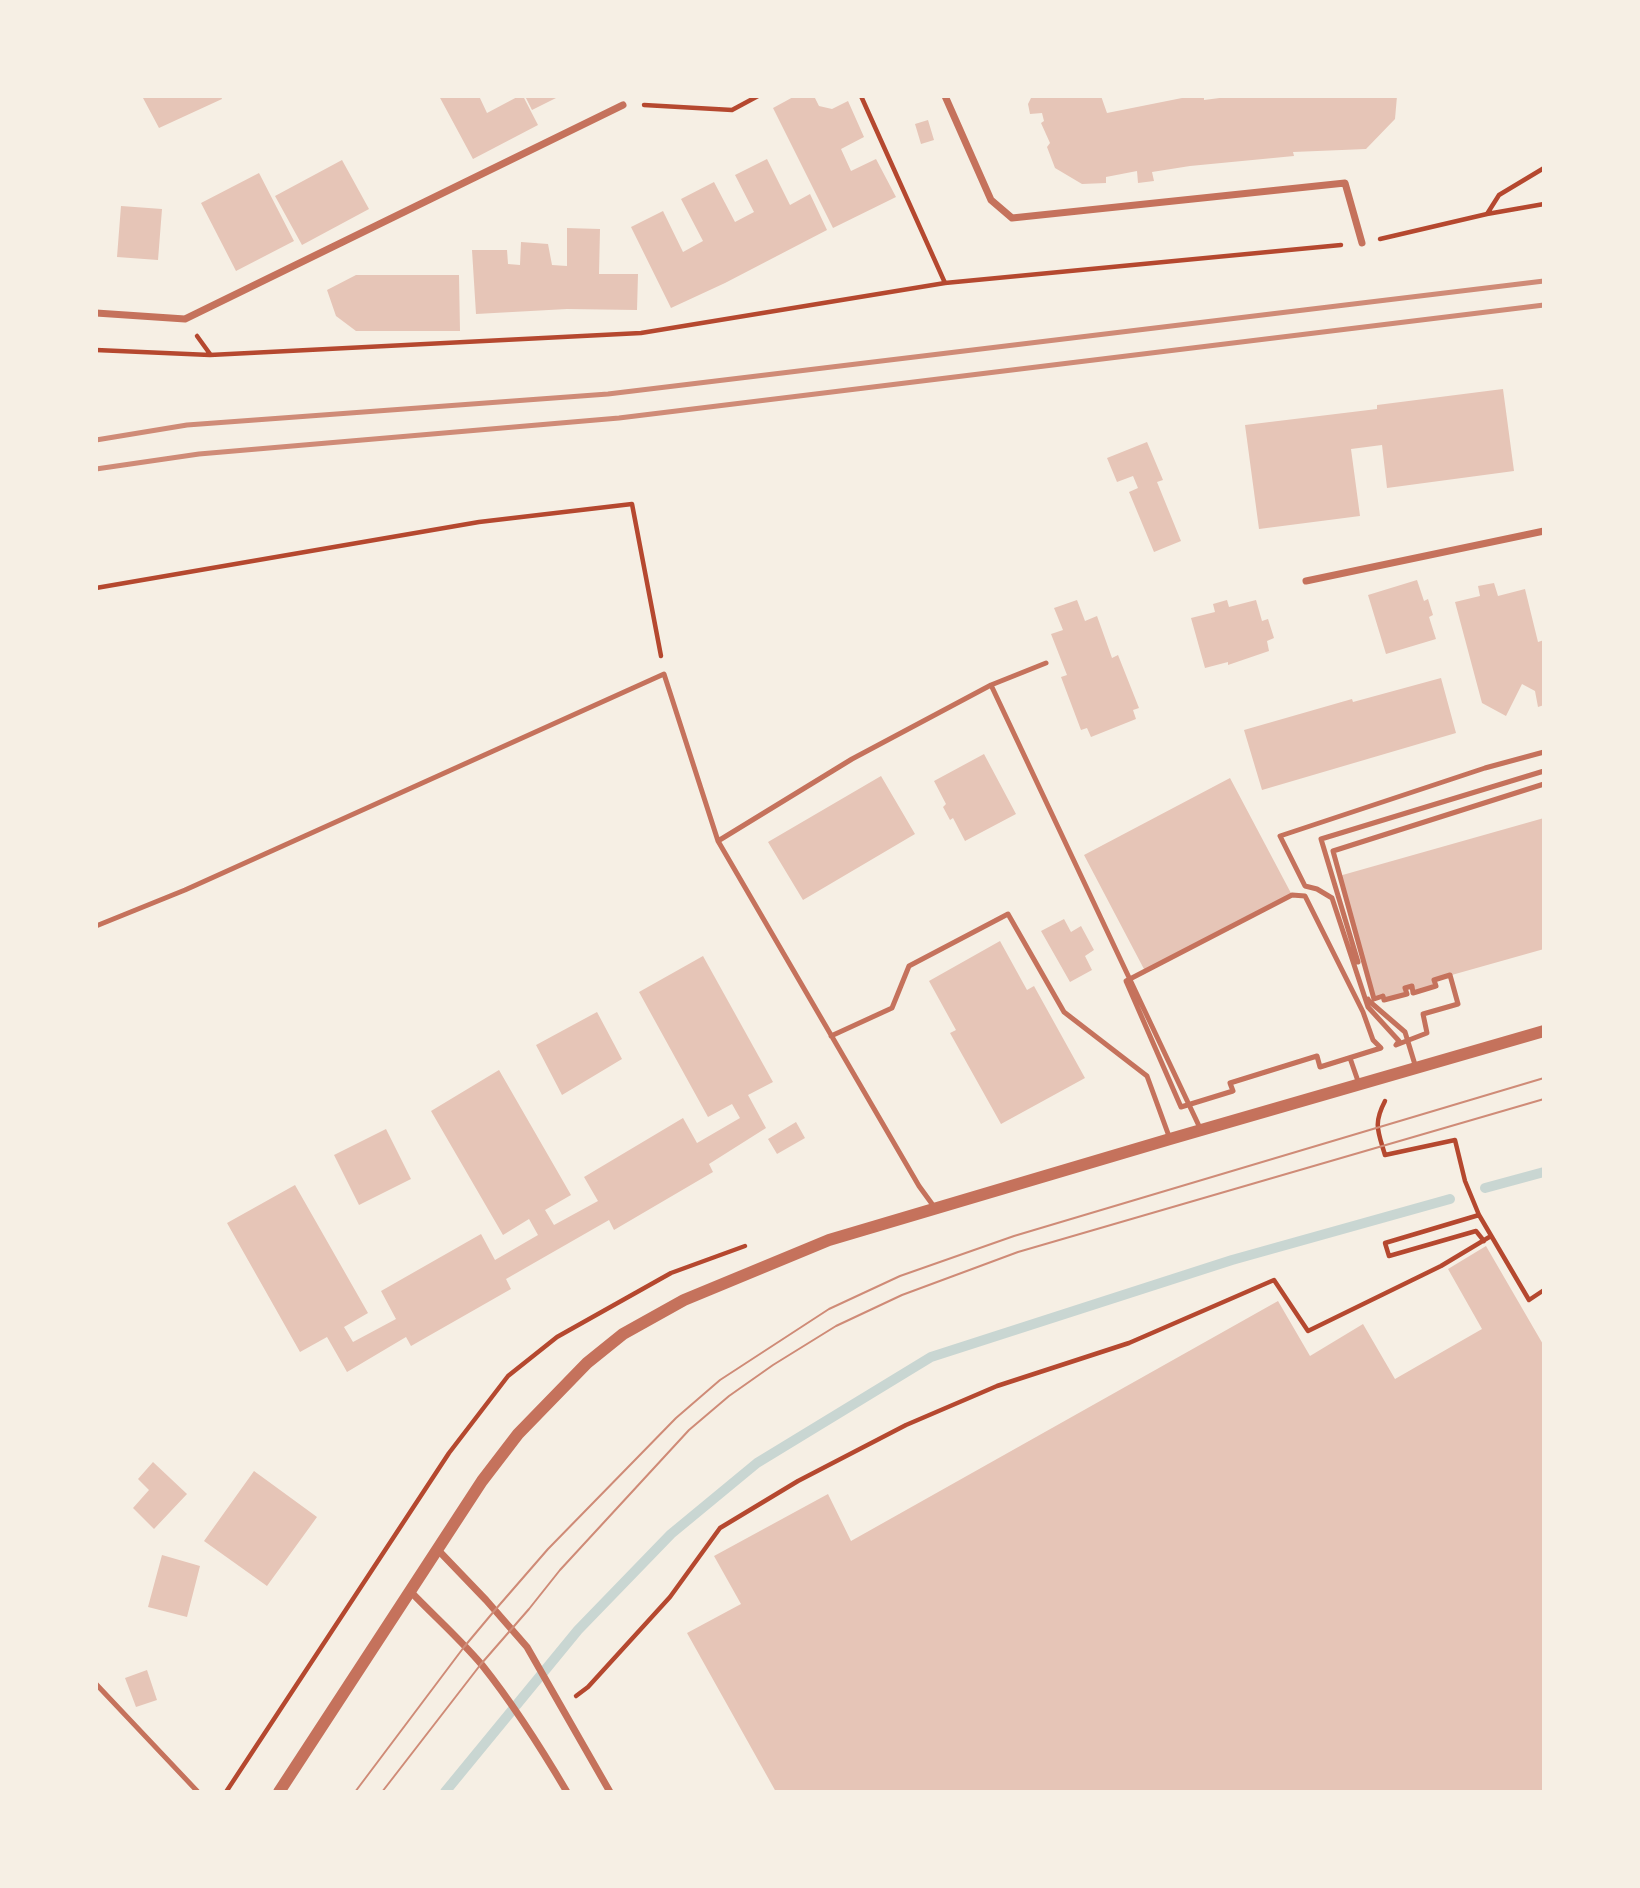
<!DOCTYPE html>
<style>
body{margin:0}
#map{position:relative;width:1640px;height:1888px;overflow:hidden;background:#f6efe4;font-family:"Fira Sans Condensed",sans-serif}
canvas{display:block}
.frame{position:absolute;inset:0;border:98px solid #f6efe4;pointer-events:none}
</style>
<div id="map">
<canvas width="1640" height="1888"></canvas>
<div class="frame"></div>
</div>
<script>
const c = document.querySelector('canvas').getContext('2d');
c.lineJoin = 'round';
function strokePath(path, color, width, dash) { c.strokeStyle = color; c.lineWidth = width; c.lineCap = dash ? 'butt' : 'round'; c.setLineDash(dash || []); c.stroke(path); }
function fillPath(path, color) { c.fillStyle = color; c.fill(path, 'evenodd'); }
const stream = new Path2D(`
 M1485,1188L1544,1172
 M445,1792L578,1630L671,1534L757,1463L931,1357L1232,1260L1450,1199`);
const building = new Path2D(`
 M147,96H221L222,99L159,128L143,98Z
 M439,96H479L487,113L519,96H523L538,125L473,159Z
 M525,96H560L532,110Z
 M795,96H814L819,106L832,109L848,101L864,137L841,149L851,171L876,159L896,197L833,228L773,108Z
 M1032,96H1101L1107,113L1192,96H1204V100L1235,96H1397L1395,119L1366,149L1293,152L1294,156L1190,166L1152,172L1154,181L1138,183L1137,171L1106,177V183L1082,184L1055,168L1047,147L1050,143L1041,123L1044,121L1042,113L1030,114L1028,104Z
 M928,120L934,140L921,144L915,124Z
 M767,159L790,205L810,194L827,230L725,283L671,308L631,227L663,211L683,252L703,241L681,199L714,182L735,222L754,212L735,175Z
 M342,160L369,209L302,245L275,196Z
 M259,173L294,241L236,271L201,203Z
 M121,206L162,209L158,260L117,257Z
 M567,228L600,229L599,274H638L637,310L567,309L476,314L472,250H507L508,264L520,265L521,242L548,244L552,265L567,266Z
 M356,275H459L460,331H356L336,316L327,290Z
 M1503,389L1514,471L1387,488L1382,445L1351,449L1360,516L1259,529L1245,425L1377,409V405Z
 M1147,442L1163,480L1157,482L1181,541L1154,552L1129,492L1138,488L1133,476L1117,482L1107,458Z
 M1417,580L1424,601L1428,599L1433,615L1429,617L1436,639L1386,654L1368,595Z
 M1494,583L1498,596L1525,589L1538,642L1544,640V705L1538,707L1535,691L1522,684L1506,716L1482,703L1455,602L1480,596L1478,586Z
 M1077,600L1085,621L1097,616L1112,658L1118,655L1139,708L1133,710L1136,719L1091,737L1087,728L1081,730L1061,677L1067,675L1051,634L1063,630L1054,608Z
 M1227,600L1229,607L1256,600L1262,621L1268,619L1274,638L1267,641L1269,651L1228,665V662L1205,668L1191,618L1215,612L1213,604Z
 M1441,678L1456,733L1262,790L1244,730L1352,699L1353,702Z
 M984,754L1016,814L965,841L953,818L950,820L943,807L946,804L934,781Z
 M881,776L915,834L803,900L768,842Z
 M1230,778L1292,895L1145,971L1084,855Z
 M1544,818V949L1434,980L1436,986L1413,993L1412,986L1405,988L1407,994L1384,1000L1383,996L1374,999L1339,876Z
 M1064,919L1071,932L1081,926L1094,950L1085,956L1092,970L1070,982L1041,931Z
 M1000,941L1027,990L1034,986L1085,1078L1001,1124L950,1033L956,1030L929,981Z
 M703,956L773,1082L748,1095L766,1128L709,1164L713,1172L614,1230L609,1220L506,1279L511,1289L411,1346L406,1337L347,1372L327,1337L300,1352L227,1223L295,1185L368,1313L344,1327L353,1342L396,1319L381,1291L481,1234L495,1260L538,1235L529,1219L503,1235L431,1111L499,1070L571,1195L545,1210L554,1225L598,1201L584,1177L683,1118L697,1143L740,1118L732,1104L708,1117L639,992Z
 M597,1012L622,1059L562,1095L536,1045Z
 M796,1122L805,1138L777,1154L768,1139Z
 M386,1129L411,1179L359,1205L334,1155Z
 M1486,1246L1544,1346V1792H1406L1405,1790L1402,1792H776L687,1633L741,1604L714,1556L828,1494L851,1541L1278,1301L1310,1356L1363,1324L1395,1379L1482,1329L1448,1269Z
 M153,1462L187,1494L154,1529L133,1508L149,1490L138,1479Z
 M254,1471L317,1517L267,1586L204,1541Z
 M162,1555L200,1566L187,1617L148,1607Z
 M147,1670L157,1700L136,1707L125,1678Z`);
const path = new Path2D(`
 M861,96L945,283
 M644,105L732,110L758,96
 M1487,214L1499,195L1544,168
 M1380,239L1487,214L1544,204
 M197,336L210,354
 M96,350L210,355L641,333L945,283L1341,245
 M96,588L479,522L632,504L661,656
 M1385,1101C1373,1124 1378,1131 1385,1155L1455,1140L1465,1181L1479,1215L1529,1300L1544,1290
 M1479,1215L1385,1243L1389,1256L1476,1231L1484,1241
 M576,1696L588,1687L670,1597L720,1528L798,1481L906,1425L997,1386L1129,1343L1274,1280L1308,1331L1441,1266L1491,1236
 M226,1792L449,1453L508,1376L557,1337L671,1273L745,1246`);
const service = new Path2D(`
 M991,685L1046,663
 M1544,752L1485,768L1280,836L1305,886L1317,889L1332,898L1368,1007L1399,1041L1396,1045L1427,1033L1423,1014L1458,1004L1450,975L1434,980L1436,986L1413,993L1412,986L1405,988L1407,994L1384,1000L1383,996L1374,999L1333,851L1544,784
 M718,841L852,759L991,685L1200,1128
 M1292,895L1305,896L1363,1012L1373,1040L1381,1048L1320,1067L1317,1056L1230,1083L1233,1091L1181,1107L1126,981Z
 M96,926L185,890L664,674L718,841L919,1186L935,1208
 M1358,962L1321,839L1544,771
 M1368,999L1369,1001L1405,1032L1416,1068
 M831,1036L892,1008L909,966L1008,914L1064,1012L1147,1076L1170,1139
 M1350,1058L1359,1084
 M96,1684L198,1792`);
const minor = new Path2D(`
 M945,96L991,200L1012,218L1345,183L1362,243
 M96,313L185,319L623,105
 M1306,581L1544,531
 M438,1550L486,1600L527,1647L610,1792
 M410,1591C434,1616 460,1639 482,1665C514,1705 541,1748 567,1792`);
const tertiary = new Path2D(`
 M279,1792L482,1481L518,1434L587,1363L623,1334L684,1300L829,1240L1170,1139L1544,1031`);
const tram = new Path2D(`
 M355,1792L464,1647L495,1610L548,1549L676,1418L720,1380L829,1309L900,1276L1014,1236L1544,1078
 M382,1792L481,1664L529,1609L560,1570L689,1430L729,1396L773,1365L836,1326L902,1295L1018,1252L1544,1099`);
const rail = new Path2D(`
 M96,440L187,425L608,394L1544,281
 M96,469L199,454L619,418L1544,305`);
strokePath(stream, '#c9d6d2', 10);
fillPath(building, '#e6c5b7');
strokePath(path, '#b5482f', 4.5);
strokePath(service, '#c5725c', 5);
strokePath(minor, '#c5725c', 7);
strokePath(tertiary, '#c5725c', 12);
strokePath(tram, '#cf8b77', 2);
strokePath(rail, '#cf8b77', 5);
</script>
